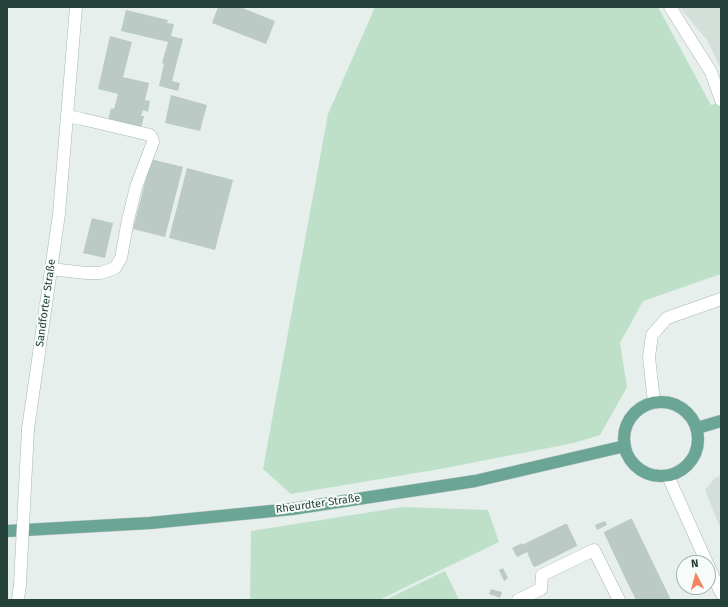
<!DOCTYPE html>
<meta charset="utf-8">
<style>
body{margin:0}
#map{position:relative;width:728px;height:607px;overflow:hidden;background:#e6efeb;font-family:"Fira Sans",sans-serif}
canvas{display:block}
.frame{position:absolute;inset:0;border:8px solid #24423a;pointer-events:none}
.north{position:absolute;left:676px;top:555px;width:40px;height:40px;box-sizing:border-box;background:#f7fbf9;border:1px solid #a3b1ad;border-radius:50%;rotate:354deg;font-size:11px;font-weight:700;line-height:16px;text-align:center;color:#24423a}
.north::after{content:'';display:block;margin:auto;width:14px;height:18px;background:#f4845f;clip-path:polygon(50% 0,100% 100%,50% 72%,0 100%)}
</style>
<div id="map">
<canvas width="728" height="607"></canvas>
<div class="frame"></div>
<div class="north">N</div>
</div>
<script>
const c = document.querySelector('canvas').getContext('2d');
c.lineJoin = 'round';
function fillPath(path, color) { c.fillStyle = color; c.fill(path, 'evenodd'); }
function strokePath(path, color, width, dash) { c.strokeStyle = color; c.lineWidth = width; c.lineCap = dash ? 'butt' : 'round'; c.setLineDash(dash || []); c.stroke(path); }
function drawText(font, color, halo, rows, align = 'center') {
  c.font = font + ' "Fira Sans",sans-serif'; c.lineWidth = 4; c.setLineDash([]); c.textBaseline = 'middle'; c.strokeStyle = halo; c.fillStyle = color; for (const [text, x, y, turn = 0] of rows) {
    c.save(); c.translate(x, y); c.rotate((+turn || 0) * Math.PI / 180); c.textAlign = isNaN(turn) ? turn : align; if (halo) c.strokeText(text, 0, 0); c.fillText(text, 0, 0); c.restore();
  }
}
const built = new Path2D(`
 M679,7H721V69L707,40Z
 M721,476V530L705,490L715,478Z`);
const green = new Path2D(`
 M375,7H658L711,105L721,102V274L643,301L620,343L627,387L600,435L574,443L440,469L291,494L263,469L328,114Z
 M403,507L488,510L499,542L379,600H250L251,531Z
 M445,571L459,600H385Z`);
const building = new Path2D(`
 M218,7H240L275,21L266,44L212,23Z
 M126,10L168,20L167,23L174,24L171,36L183,39L172,81L180,83L178,91L159,86L164,64L162,63L168,42L121,31Z
 M110,36L132,42L123,77L149,83L145,100L150,101L148,112L143,110L141,116H144L141,129L108,120L111,108L114,109L118,94L98,89Z
 M171,95L207,105L200,131L165,123Z
 M151,159L183,167L165,237L133,229Z
 M187,168L233,180L215,250L169,238Z
 M92,218L113,223L105,258L83,253Z
 M630,519H632L671,600H636L627,582L604,533V532Z
 M605,521L607,525L597,530L595,525Z
 M565,524H567L577,545V546L535,567L533,566L527,552L517,557L512,548L522,543L523,545L524,544Z
 M503,568L508,578L504,581L499,570Z
 M491,589L502,592L500,598L489,594Z`);
const minor = new Path2D(`
 M670,7L711,72L721,100
 M51,269L86,273H101L115,268L121,258L128,220L136,187L153,142L152,138L150,135L82,119L67,116
 M654,402L649,357L652,335L667,318L721,299
 M28,429L59,214L76,7
 M668,476L707,563
 M708,565L721,593
 M18,600L20,584
 M518,600L541,589L542,575L594,550L619,600`);
const major = new Path2D(`
 M624 439a37 37 0 1 1 74 0a37 37 0 1 1-74 0Z
 M697,428L721,421
 M7,531L150,523L292,509L475,481L625,446`);
const minorBridge = new Path2D(`
 M20,584L28,429`);
const streetNames = [
 ["Sandforter Straße",46,303,-82],
 ["Rheurdter Straße",318,504,-8]
];
fillPath(built, '#d4dfda');
fillPath(green, '#bfe0c8');
fillPath(building, '#bbcac4');
strokePath(minor, '#a8b8b2', 13);
strokePath(major, '#c2cac8', 13);
strokePath(minor, '#fff', 12);
strokePath(major, '#6aa596', 12);
strokePath(minorBridge, '#a8b8b2', 13, []);
strokePath(minorBridge, '#fff', 12);
drawText('11px', '#24423a', '#f7fbf9', streetNames);
</script>
